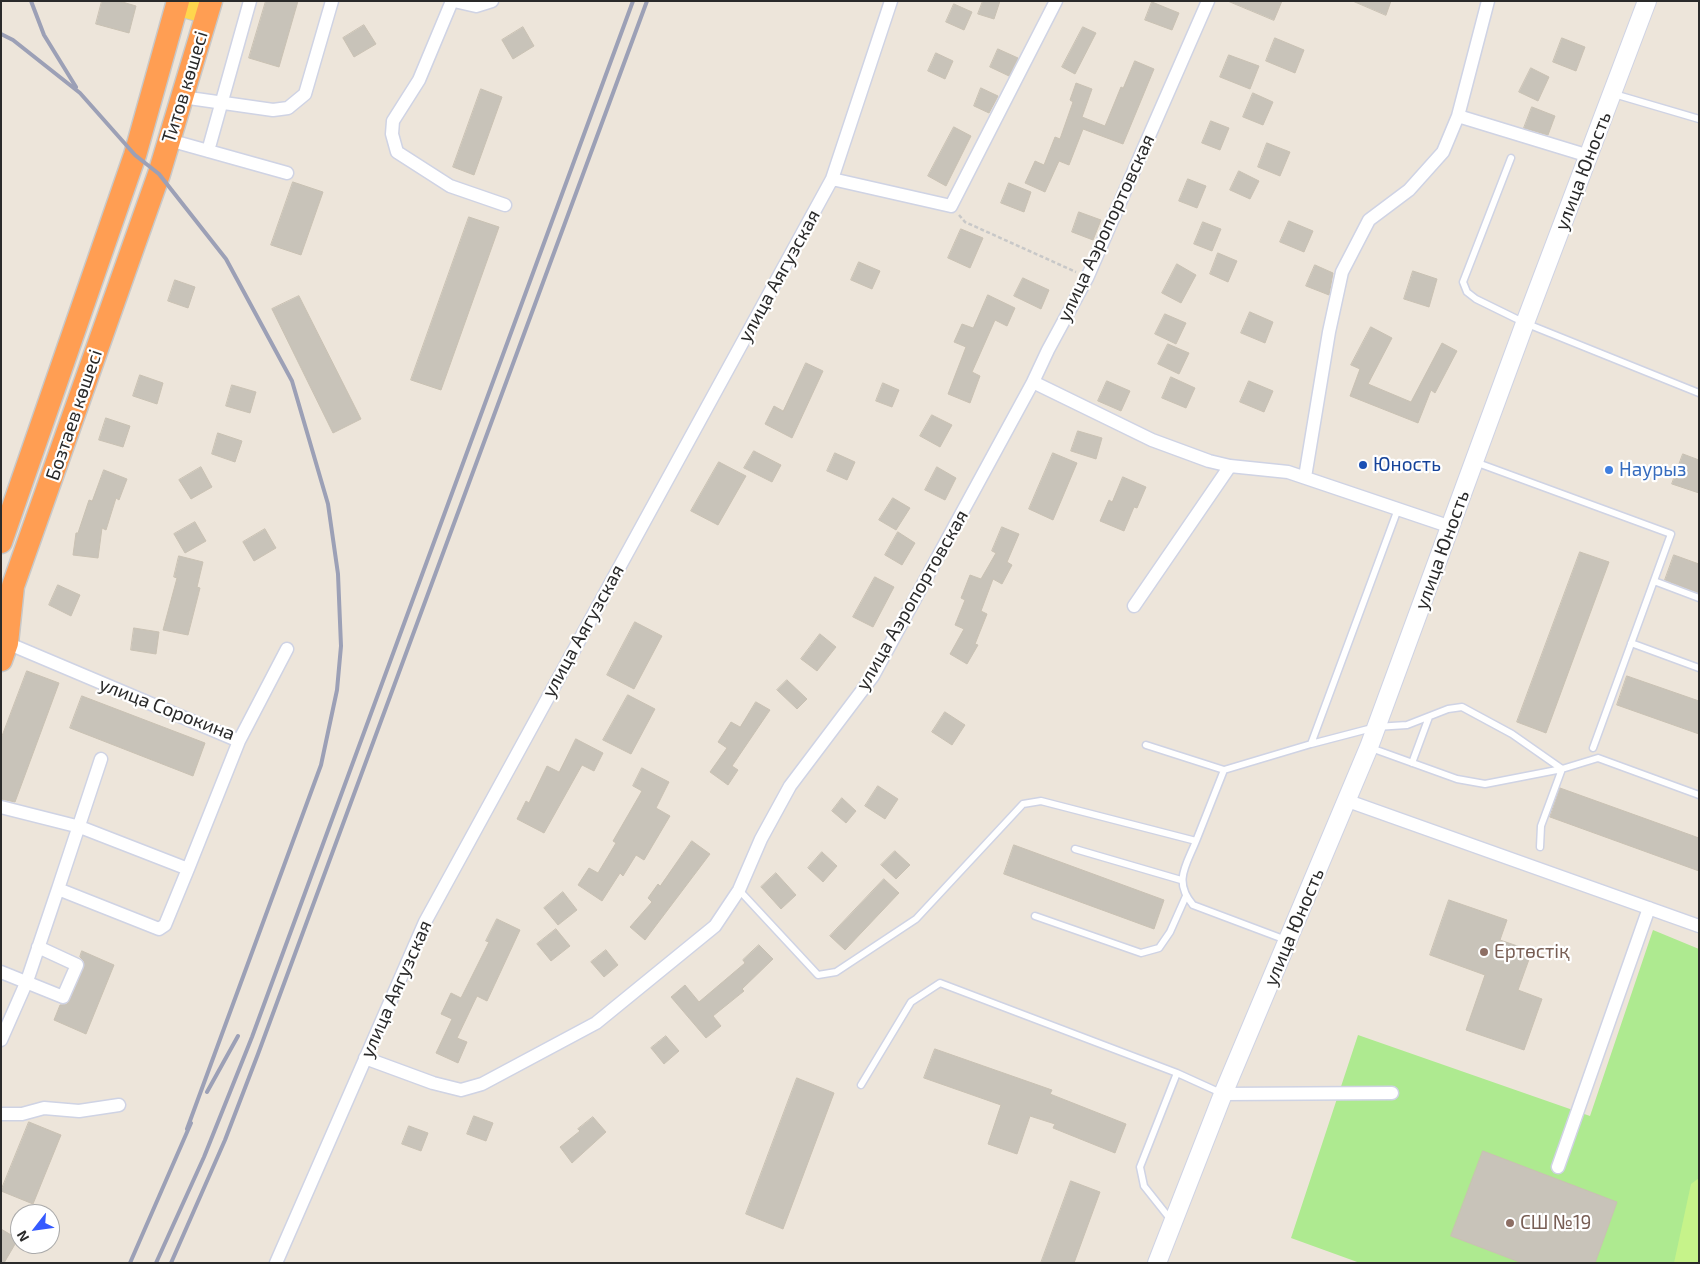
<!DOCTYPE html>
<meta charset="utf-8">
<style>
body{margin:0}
#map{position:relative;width:1700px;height:1264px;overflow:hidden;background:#ede5da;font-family:"Exo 2",sans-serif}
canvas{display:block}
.frame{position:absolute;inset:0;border:2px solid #2a2a2a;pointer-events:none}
.north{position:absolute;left:10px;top:1204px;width:50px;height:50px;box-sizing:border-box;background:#fff;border:1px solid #aaa;border-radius:50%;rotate:240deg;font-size:14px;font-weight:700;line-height:20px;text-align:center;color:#2a2a2a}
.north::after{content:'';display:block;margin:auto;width:18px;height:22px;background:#355aff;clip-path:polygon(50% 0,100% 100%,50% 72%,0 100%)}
</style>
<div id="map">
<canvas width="1700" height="1264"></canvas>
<div class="frame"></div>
<div class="north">N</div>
</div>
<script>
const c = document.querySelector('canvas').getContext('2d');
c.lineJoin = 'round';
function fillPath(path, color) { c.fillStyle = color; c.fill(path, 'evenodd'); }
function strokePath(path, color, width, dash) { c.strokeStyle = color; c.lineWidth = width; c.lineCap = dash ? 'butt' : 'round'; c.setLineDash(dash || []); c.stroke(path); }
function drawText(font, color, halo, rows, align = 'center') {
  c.font = font + ' "Exo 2",sans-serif'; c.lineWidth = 4.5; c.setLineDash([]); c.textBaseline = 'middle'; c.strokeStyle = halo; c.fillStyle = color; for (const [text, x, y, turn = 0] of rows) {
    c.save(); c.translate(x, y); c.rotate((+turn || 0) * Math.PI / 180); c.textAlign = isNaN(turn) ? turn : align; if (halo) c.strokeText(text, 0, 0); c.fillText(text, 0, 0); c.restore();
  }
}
const green = new Path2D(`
 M1653,930L1699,949V1263H1360L1291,1238L1358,1035L1590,1116Z`);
const pitch = new Path2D(`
 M1699,1178V1263H1674L1691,1184Z`);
const building = new Path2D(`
 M102,1H119L136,6L129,33L96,24Z
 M266,1H298L279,67L249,58Z
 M983,1H1000L994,19L978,14Z
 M1228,1H1282L1274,20Z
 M1353,1H1391L1386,15Z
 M1152,2L1179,13L1172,30L1145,20Z
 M954,4L972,12L964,30L946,22Z
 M364,25L376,44L354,57L343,38Z
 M523,27L534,46L513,59L502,40Z
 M1083,27L1096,33L1075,74L1062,67Z
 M1275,38L1304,50L1295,73L1266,61Z
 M1562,38L1585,47L1576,71L1553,62Z
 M998,49L1018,58L1009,76L990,67Z
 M936,53L953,61L945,79L928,71Z
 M1229,55L1259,66L1250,89L1220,77Z
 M1135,61L1154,69L1123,144L1083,129L1069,165L1059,161L1045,192L1025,183L1035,161L1044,165L1055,137L1060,139L1073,102L1070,100L1076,83L1092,89L1082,117L1105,126L1121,87L1123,88Z
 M1531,68L1549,77L1538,101L1519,92Z
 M981,88L998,96L989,113L974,106Z
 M481,89L502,97L474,175L453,167Z
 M1253,93L1273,102L1263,125L1243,117Z
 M1532,107L1555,116L1548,135L1524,128Z
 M1211,121L1229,128L1220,150L1202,143Z
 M954,127L971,136L946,186L928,176Z
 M1267,143L1290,152L1280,176L1258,167Z
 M1239,171L1259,181L1250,199L1230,190Z
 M1188,179L1206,186L1197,208L1179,201Z
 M293,182L323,192L301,255L271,245Z
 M1009,183L1031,192L1024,212L1001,203Z
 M1079,212L1101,220L1093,240L1072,232Z
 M469,217L499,227L441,390L411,380Z
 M1289,221L1313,231L1304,252L1280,242Z
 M1203,222L1221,229L1212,251L1194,244Z
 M961,229L983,238L970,268L948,258Z
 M1218,253L1237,261L1228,282L1210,274Z
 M859,262L880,271L872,289L851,280Z
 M1177,264L1196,275L1181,303L1162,293Z
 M1315,265L1333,273L1329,295L1306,286Z
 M1413,271L1437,279L1429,307L1404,299Z
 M1023,278L1049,290L1041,309L1014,296Z
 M175,280L195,287L188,308L168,301Z
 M988,295L1015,308L1007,326L995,320L972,372L980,376L970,403L948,394L966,347L954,342L962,324L973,328Z
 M299,296L361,419L333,433L272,309Z
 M1250,312L1273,322L1265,343L1241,333Z
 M1165,314L1186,323L1176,344L1155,334Z
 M1371,327L1392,338L1368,384L1411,402L1442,343L1457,351L1435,393L1431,390L1418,423L1350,396L1360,369L1351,365Z
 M1168,344L1189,353L1179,374L1158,364Z
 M806,363L823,371L792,438L765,424L774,406L783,411Z
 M140,375L163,383L157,404L133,396Z
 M1171,377L1195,388L1186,408L1162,398Z
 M1107,381L1130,391L1121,411L1098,401Z
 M1249,381L1273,391L1264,412L1240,402Z
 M883,383L899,390L892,407L876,401Z
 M232,385L256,392L250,413L226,406Z
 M932,415L952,425L940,447L920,436Z
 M106,418L130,426L123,447L99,440Z
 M1078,431L1102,438L1096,459L1071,451Z
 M218,433L242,441L235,462L212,454Z
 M754,451L781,465L772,482L744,468Z
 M835,453L855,462L847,480L827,471Z
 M1053,453L1077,463L1053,520L1029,509Z
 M1683,454L1699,460V493L1672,484Z
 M719,462L746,476L718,525L691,511Z
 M201,467L212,487L191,499L179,480Z
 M937,467L956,478L945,500L925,490Z
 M104,470L127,479L119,500L116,498L106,530L102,528L98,558L73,555L76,533H78L89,500L92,501Z
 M1123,477L1146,487L1137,508L1134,507L1124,531L1100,521L1109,500L1112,502Z
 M893,498L910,508L896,530L879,520Z
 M195,522L206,541L185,553L174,534Z
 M1002,527L1019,534L1007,562L1012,565L1002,584L993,579L981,611L987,614L975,644L978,645L967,664L950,654L964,629L955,625L965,600L961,598L970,575L981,579L996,553L992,551Z
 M265,529L276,548L254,561L243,542Z
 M898,532L915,543L902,565L885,555Z
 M1580,552L1609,562L1546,733L1517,722Z
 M1674,555L1699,564V593L1665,580Z
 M179,556L203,562L197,587L200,588L188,635L163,630L177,578L174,577Z
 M875,577L894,587L873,627L853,617Z
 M58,585L80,595L71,616L49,605Z
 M635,622L662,636L634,689L607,675Z
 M134,628L159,632L156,654L131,650Z
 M820,634L836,647L817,671L801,659Z
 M27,671L59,683L15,802L1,799V739Z
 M1627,676L1699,701V734L1617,705Z
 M787,680L807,699L797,709L777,690Z
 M628,695L655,709L631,754L603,740Z
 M82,696L205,743L193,776L70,728Z
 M756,702L770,710L732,766L738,770L728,785L710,772L727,748L718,742L731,722L740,727Z
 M945,712L965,725L952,745L932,732Z
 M576,739L603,753L594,771L582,765L544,833L517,819L526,801L529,803L547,766L559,772Z
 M642,768L669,782L656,808L670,816L644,860L636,855L623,876L620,873L602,901L578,885L589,868L598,873L616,843L613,841L642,791L633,786Z
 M878,786L898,799L885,819L865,806Z
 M1560,788L1699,838V871L1550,817Z
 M842,798L856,811L846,823L832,811Z
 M692,841L710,854L645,940L630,927L652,902L648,898L658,884L660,886Z
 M1014,845L1164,900L1154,929L1004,874Z
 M895,851L910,865L896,879L881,865Z
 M822,852L837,866L823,882L808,868Z
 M776,873L796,895L781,909L761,887Z
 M884,879L899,893L845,950L830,936Z
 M563,892L577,910L558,925L544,908Z
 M1449,900L1507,920L1500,940L1532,951L1518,990L1542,999L1524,1050L1466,1030L1485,975L1430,955Z
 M497,919L520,930L487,1001L477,996L457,1038L467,1042L458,1063L436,1053L452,1019L441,1014L451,993L461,998L489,942L486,941Z
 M556,929L570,946L551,961L537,944Z
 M759,945L773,959L742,989L744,991L713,1016L721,1026L706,1038L671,997L685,985L699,1002L745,963L743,960Z
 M606,950L618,965L604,977L591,962Z
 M82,951L114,965L86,1034L54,1020L60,1005L67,1004L70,1000L84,968V961L80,957Z
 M666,1036L679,1051L664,1064L651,1048Z
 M935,1049L1052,1090L1050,1094L1126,1124L1115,1153L1053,1128L1055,1124L1030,1116L1017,1154L988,1144L1001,1105L924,1078Z
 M797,1078L834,1093L783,1229L746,1214Z
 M474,1116L493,1123L486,1141L467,1134Z
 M593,1117L606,1132L572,1163L560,1147L580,1131L578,1129Z
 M29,1122L61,1135L33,1204L1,1191Z
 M409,1126L428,1133L421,1151L402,1144Z
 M1483,1151L1617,1202L1595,1263H1522L1451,1236Z
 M1071,1181L1100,1192L1074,1263H1041Z
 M1,1229L18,1239L4,1263H1Z`);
const path = new Path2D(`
 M959,215L965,222L1076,272`);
const lane = new Path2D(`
 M1614,94L1699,119
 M1511,158L1463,282L1467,292L1476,299L1525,323L1699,393
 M1475,462L1671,534L1593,748
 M1654,581L1699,598
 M1631,643L1699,668
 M1311,744L1398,509
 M1146,745L1224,770
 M1371,748L1457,779L1485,784L1562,769L1598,758L1699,795
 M1412,763L1429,717
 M1196,841C1186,866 1173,881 1193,905L1286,940
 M1540,847L1541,826L1562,769
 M1075,849L1181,880
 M739,890L818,975L836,972L916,919L1023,804L1041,801L1196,841L1224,770L1311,744L1376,727L1407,725L1448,709L1462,707L1512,734L1562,769
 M1035,916L1141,953L1159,948L1170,932L1186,896
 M861,1085L911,1002L940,983L1177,1073L1221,1093
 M1171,1220L1144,1186L1140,1167L1177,1073`);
const street = new Path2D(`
 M452,1L419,80L393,121L392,134L397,152L450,186L505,205
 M454,1L476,6L492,1
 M182,97L273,110L288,108L305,94L332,1
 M1458,116L1589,156
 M169,140L287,173
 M208,151L250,1
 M832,179L951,206L1056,1
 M1033,382L1152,440L1209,461L1230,466L1288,472L1451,527
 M1305,477L1329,332L1342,272L1369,220L1409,190L1443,152L1458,116L1488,1
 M1134,606L1230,466
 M7,643L239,741L287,649
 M101,759L58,889L159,929L165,925L188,869
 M1348,801L1699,926
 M1,807L80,827L188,869L239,741
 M1,972L63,997L77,965L38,947
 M1,1040L27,981L58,889
 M365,1058L433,1083L461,1090L482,1084L596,1023L715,926L739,890L761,839L790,786L873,676L1033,382L1048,350L1087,278L1208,1
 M1223,1094L1392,1093
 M1,1114H22L44,1108L79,1111L119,1105
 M1558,1167L1649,908
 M276,1263L425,922L832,179L891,1`);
const secondary = new Path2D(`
 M1157,1263L1223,1094L1369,747L1525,323L1647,1`);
const primary = new Path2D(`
 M177,6L207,14`);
const highway = new Path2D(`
 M1,542L135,155L178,1
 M1,660L7,643L13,586L159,174L211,1`);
const rail = new Path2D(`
 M31,1L44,35L76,87
 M1,34L13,40L80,93L135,155L159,174L226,259L292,381L328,504L338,574L341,646L337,690L321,765L187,1129
 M207,1092L238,1036
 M130,1263L191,1123
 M156,1263L204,1157L252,1037L633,1
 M171,1263L225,1140L258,1054L647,1`);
const markers = [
 [1363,465,5,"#1a4fb4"],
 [1609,470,5,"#3f7fe0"],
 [1484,952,5,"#8d6e63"],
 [1510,1223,5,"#8d6e63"]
];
const streetNames = [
 ["Титов көшесі",185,87,-73],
 ["улица Юность",1583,171,-69],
 ["улица Аэропортовская",1106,228,-65],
 ["улица Аягузская",779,276,-61],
 ["Бозтаев көшесі",74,415,-71],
 ["улица Юность",1442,550,-70],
 ["улица Аэропортовская",912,600,-60],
 ["улица Аягузская",583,631,-61],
 ["улица Сорокина",167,709,21],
 ["улица Юность",1294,927,-67],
 ["улица Аягузская",396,989,-66]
];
const transitNames = [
 ["Юность",1373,465]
];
const shopNames = [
 ["Наурыз",1619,470]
];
const educationNames = [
 ["Ертөстіқ",1494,952],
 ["СШ №19",1520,1223]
];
fillPath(green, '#aeea90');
fillPath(pitch, '#c6f38a');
fillPath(building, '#c8c3b9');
strokePath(building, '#c9c1b3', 1);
strokePath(lane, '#cfd3e4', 9);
strokePath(street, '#cfd3e4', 15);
strokePath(secondary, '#cfd3e4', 20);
strokePath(primary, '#c8c8c8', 21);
strokePath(highway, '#c8c8c8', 25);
strokePath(path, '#c8c8c8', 2.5, [4, 2.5]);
strokePath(lane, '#fff', 6);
strokePath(street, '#fff', 12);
strokePath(secondary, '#fff', 18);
strokePath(primary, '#ffd64d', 19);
strokePath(highway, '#ff9e53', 22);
strokePath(rail, '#9ca0b6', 4);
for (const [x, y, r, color] of markers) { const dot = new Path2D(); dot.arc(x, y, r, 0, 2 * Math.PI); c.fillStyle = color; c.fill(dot); strokePath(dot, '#fff', 2); }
drawText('19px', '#2a2a2a', '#fff', streetNames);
drawText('19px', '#164399', '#fff', transitNames, 'left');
drawText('19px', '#366cbe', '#fff', shopNames, 'left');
drawText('19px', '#785e54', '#fff', educationNames, 'left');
</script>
